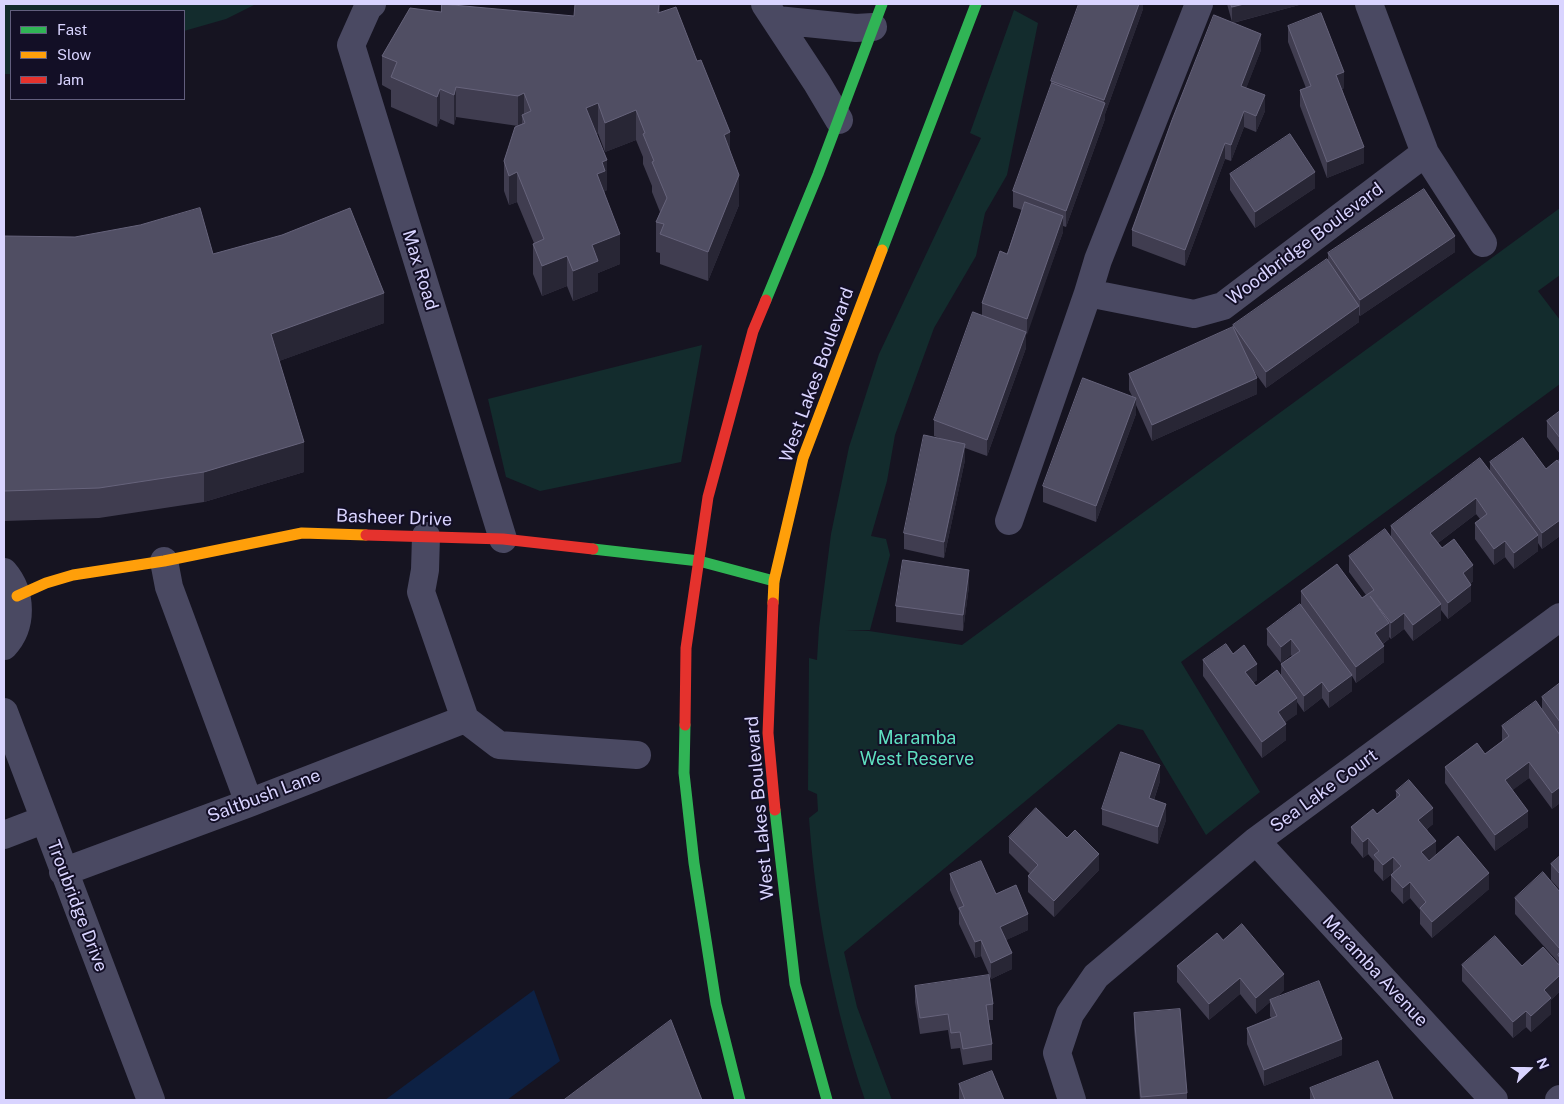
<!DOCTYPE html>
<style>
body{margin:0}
#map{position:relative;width:1564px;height:1104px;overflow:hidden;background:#161421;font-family:"Public Sans",sans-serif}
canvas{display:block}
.frame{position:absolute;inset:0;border:5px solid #d9d4ff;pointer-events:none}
.legend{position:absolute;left:10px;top:10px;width:175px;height:90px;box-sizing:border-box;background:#130f26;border:1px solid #625e7d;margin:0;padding:6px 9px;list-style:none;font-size:15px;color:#d9d4ff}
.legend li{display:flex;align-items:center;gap:10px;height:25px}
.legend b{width:25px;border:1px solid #625e7d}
.north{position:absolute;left:1504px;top:1044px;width:50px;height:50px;-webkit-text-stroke:4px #130f26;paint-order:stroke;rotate:68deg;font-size:14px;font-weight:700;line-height:20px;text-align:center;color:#d9d4ff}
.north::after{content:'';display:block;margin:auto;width:18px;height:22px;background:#d9d4ff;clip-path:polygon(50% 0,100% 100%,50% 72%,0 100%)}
</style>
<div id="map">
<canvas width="1564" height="1104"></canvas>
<div class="frame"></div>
<ul class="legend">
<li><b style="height:6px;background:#30b455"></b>Fast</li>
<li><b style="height:6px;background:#ff9f0a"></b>Slow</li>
<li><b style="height:6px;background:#e5322d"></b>Jam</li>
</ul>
<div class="north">N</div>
</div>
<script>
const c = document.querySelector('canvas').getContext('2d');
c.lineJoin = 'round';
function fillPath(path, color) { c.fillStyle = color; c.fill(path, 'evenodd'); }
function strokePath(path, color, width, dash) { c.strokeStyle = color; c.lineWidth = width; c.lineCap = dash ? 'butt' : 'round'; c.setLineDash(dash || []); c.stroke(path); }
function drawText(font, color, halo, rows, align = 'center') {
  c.font = font + ' "Public Sans",sans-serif'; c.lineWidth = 4; c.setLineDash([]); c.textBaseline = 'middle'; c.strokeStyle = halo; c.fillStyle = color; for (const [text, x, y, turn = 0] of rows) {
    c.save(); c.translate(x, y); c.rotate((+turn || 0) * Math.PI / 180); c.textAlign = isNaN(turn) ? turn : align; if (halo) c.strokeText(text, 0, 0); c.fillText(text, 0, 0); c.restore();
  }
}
const green = new Path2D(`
 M4,4H256L226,19L184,31V11H11V74H4Z
 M1014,10L1038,23L1007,175L985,213L976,256L934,328L895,435L887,481L871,536L886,539L890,555L870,630H845L869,631L962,645L1560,208V275L1538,291L1560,320V384L1181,662L1260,792L1206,835L1143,730L1118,724L844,952L857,1007L892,1100H865C834,1009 816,914 809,818L818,811L817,794L808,790L809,658L817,660L819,628L831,534L849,447L879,354L981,138L970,133Z
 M702,345L681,462L540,491L506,477L488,399Z`);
const water = new Path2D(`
 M534,990L560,1061L507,1100H385Z`);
const street = new Path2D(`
 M372,4L368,7L351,45L503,539
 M765,4L817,83L839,120
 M1369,4L1425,153L1483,243
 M777,20L856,28L873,27
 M1088,293L1194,314L1223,306L1425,153
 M1009,521L1088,293L1098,260L1199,4
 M426,536L425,570L421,592L465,719L499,745L637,755
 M164,561L169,587L249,803
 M4,572C22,593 23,626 4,646
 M4,712L151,1100
 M4,835L43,820
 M1256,841L1494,1100
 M63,872L249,803L465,719
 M1072,1100L1057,1053L1070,1014L1096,976L1256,841L1560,617
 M1559,1100L1560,1099`);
const fast = new Path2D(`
 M882,250L976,4
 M766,300L818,174L882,4
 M593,549L699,561L774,581
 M685,725L684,773L694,863L716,1004L740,1100
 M775,810L795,984L827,1100`);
const slow = new Path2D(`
 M17,596L46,583L73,575L164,561L302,533L366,535
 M773,603L774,581L803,458L882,250`);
const jam = new Path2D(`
 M366,535L503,539L593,549
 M773,603L768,733L775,810
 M685,725L686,648L708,497L753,331L766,300`);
const wall = new Path2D(`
 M660,4V13L730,150L739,205L708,281L660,264V253L656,252V222L660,212L652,192V186L643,164V157L636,140L605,152L598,133L597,134L607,190L605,191V195L620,264L598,273V291L573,301L567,286L542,296L533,274V244L534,243L517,202L509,205L504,191V161L518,126L456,117L454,125L440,119L437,127L391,107V90L382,85V56L441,12L574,16Z
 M1143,4V9L1105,114V119L1066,227L1063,226V232L1026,335V348L987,456L965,448V460L944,558L904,549V533L942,439L934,436V420L982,315V303L1007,254L1022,210L1013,207V191L1051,86V81Z
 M1227,4H1299V5L1233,23L1261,50L1246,88L1265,111L1256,132L1244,127L1231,161L1225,159L1185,266L1132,246V230L1232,22Z
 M1288,26L1344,88L1342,89L1364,163L1327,178L1300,106V90L1306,88L1288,42Z
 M1230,174L1315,188L1255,228L1230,190Z
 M4,236L213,254L384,323L279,361L304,472L204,502L99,518L4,521Z
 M1455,252L1360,316L1359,315V322L1266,388L1253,370L1257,394L1152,441L1136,405V414L1096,522L1043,502V486L1132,396L1129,390V374L1233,327V325L1328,262V253Z
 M1560,411V454L1547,437V421Z
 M1560,458V536L1542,549L1538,543V551L1514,569L1505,557L1494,565L1475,539V523L1480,519L1476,514L1438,543L1473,581L1470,584L1471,601L1448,619L1441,610V620L1413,641L1404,629L1391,639L1389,637V639L1383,644L1384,662L1356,683L1352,676V691L1329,708L1322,698L1304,712L1297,702V714L1285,722L1286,740L1262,758L1203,676V660L1233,654L1257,680L1253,683L1256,686L1281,676V664L1292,656L1291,655L1281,663L1267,645V629L1301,605V591L1362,598L1366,595L1349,572V556L1391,536V526L1490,472V462L1546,469L1558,462V460Z
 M969,586L963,631L896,622V606Z
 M1560,683V803L1552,809L1529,778L1512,790L1528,827L1495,851L1445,783V767L1485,754L1502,741V726L1542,710V697Z
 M1160,781L1154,800L1166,820L1158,844L1102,825V809Z
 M1396,791L1433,824L1427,829L1436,855L1489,889L1432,938L1420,924V910L1410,898L1403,904L1391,891V875L1393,873L1383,881L1374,871V861L1368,854L1363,858L1351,843V827L1377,814L1396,798Z
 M1009,837L1099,870L1054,917L1028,892V876L1030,874L1009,853Z
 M1560,856V890L1551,880V864Z
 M950,874L1028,930L1006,940L1012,969L991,979L981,956L975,958L959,924V911L950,890Z
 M1560,892V991L1551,1000V1014L1531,1032L1526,1027L1513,1038L1462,981V965L1522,966L1558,963V962L1515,914V898Z
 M1223,940L1284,990L1276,998L1342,1055L1264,1086L1247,1044V1028L1271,1018L1270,1016V1002L1256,1014L1240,994L1209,1020L1177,982V966Z
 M915,986L993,1004V1020H988L992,1044V1060L963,1065L960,1048L951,1049L948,1030L920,1034L915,1002Z
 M1134,1013L1187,1093V1100H1140L1134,1029Z
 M959,1084L1004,1100H959Z
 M1310,1088L1393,1100H1310Z`);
const shadedWall = new Path2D(`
 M659,4H660L658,43Z
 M1139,4H1143V9L1105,114V119L1066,227V211L1104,106V100Z
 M1244,4H1299V5L1232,23V7Z
 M1261,34V50L1241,102V86Z
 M1344,72V88L1336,91V75Z
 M456,87V117L454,125V95Z
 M440,89V119L437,127V97Z
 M524,93V119L522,115V124L518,126V96Z
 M1265,95V111L1256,132V116Z
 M598,103V133L586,138V108Z
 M636,110V140L605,152V123Z
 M1244,111V127L1231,161V145Z
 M730,132V162L724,135Z
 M1225,143V159L1185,266V250Z
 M1364,147V163L1327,178V162Z
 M607,160V190L605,191V200L597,174L602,162Z
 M517,172V202L509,205V176Z
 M1315,172V188L1255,228V212Z
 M739,175V205L708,281V252Z
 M1063,216V232L1027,335V319Z
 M620,234V264L598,273V291L573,301V271L592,245Z
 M1455,236V252L1360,316V300Z
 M567,256V286L542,296V266Z
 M384,293V323L271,364V334Z
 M1359,306V322L1266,388V372Z
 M1026,332V348L987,456V440Z
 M1257,378V394L1152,441V425Z
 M1136,398V414L1096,522V506Z
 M304,442V472L204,502V472Z
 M965,444V460L944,558V542Z
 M1476,498V514L1430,549V533Z
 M1560,520V536L1542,549V533Z
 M1538,535V551L1514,569V553Z
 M1505,541V557L1494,565V549Z
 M1473,565V581L1463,589V573Z
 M969,570V586L963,631V615Z
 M1471,585V601L1448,619V603Z
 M1441,604V620L1413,641V625Z
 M1404,613V629L1391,639V623Z
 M1389,623V639L1375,649V633Z
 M1291,639V655L1281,663V647Z
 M1384,646V662L1356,683V667Z
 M1257,664V680L1245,688V672Z
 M1352,675V691L1329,708V692Z
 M1322,682V698L1304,712V696Z
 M1297,698V714L1278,728V712Z
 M1286,724V740L1262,758V742Z
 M1529,762V778L1505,796V780Z
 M1160,765V781L1149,814V798Z
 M1560,787V803L1552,809V793Z
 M1166,804V820L1158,844V827Z
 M1433,808V824L1418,836V820Z
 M1528,811V827L1495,851V835Z
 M1368,838V854L1363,858V842Z
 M1436,841V857L1421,868V852Z
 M1099,854V870L1054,917V901Z
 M1393,857V873L1383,881V865Z
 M1489,873V889L1432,938V922Z
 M1410,882V898L1403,904V888Z
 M1028,914V930L1000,943V927Z
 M981,940V956L975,958V942Z
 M1012,953V969L991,979V963Z
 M1284,974V990L1271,1002L1270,1000V1002L1256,1014V998Z
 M1560,975V991L1551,1000V1014L1531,1032V1016L1544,990Z
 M1240,978V994L1209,1020V1004Z
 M1526,1011V1027L1513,1038V1022Z
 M1342,1039V1055L1264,1086V1070Z`);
const building = new Path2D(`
 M442,4L574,16L575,4H659L658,13L676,7L697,61L701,60L730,132L724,135L739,175L708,252L660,234L664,224L656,222L667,198L652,162L654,161L643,134L645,133L636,110L605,123L598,103L586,108L607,160L602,162L605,171L597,174L620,234L592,245L598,261L573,271L567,256L542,266L533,244L544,239L517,172L509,176L504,161L515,127L525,123L522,115L531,111L524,93L518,96L456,87L454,95L440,89L437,97L391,77L397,62L382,56L410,8L441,12Z
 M1079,4H1139L1104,100L1051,81Z
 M1231,4H1244L1232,7Z
 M1321,13L1344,72L1336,75L1364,147L1327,162L1300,90L1311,86L1288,26Z
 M1214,15L1261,34L1241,86L1265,95L1256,116L1244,111L1231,145L1225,143L1185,250L1132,230L1172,120Z
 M1052,83L1105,103L1066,211L1013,191Z
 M1290,134L1315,172L1255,212L1230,174Z
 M1424,189L1455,236L1360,300L1328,253Z
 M1025,202L1063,216L1027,319L982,303L1000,251L1007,254Z
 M200,208L213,254L282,235L350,208L384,293L271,334L304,442L204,472L99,488L4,491V236L75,237L140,225Z
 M1327,259L1359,306L1266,372L1233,325Z
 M973,312L1026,332L987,440L934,420Z
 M1233,327L1257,378L1152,425L1129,374Z
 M1083,378L1136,398L1096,506L1043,486Z
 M1560,411V438L1547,421Z
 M924,435L965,444L944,542L904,533Z
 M1523,438L1546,469L1557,460L1560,464V520L1542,533L1490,462Z
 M1480,458L1538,535L1514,553L1505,541L1494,549L1475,523L1487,514L1476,498L1430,533L1442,548L1454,539L1473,565L1463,573L1471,585L1448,603L1391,526Z
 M1385,529L1441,604L1413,625L1404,613L1391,623L1370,596L1389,623L1375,633L1384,646L1356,667L1301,591L1337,564L1362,598L1374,590L1349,556Z
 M903,560L969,570L963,615L896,606Z
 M1300,604L1352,675L1329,692L1322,682L1304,696L1281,664L1300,651L1291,639L1281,647L1267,629Z
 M1226,644L1233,654L1244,645L1257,664L1245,672L1256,686L1277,670L1297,698L1278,712L1286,724L1262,742L1203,660Z
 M1560,683V722L1542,697Z
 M1536,701L1560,735V787L1552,793L1529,762L1505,780L1528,811L1495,835L1445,767L1477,743L1485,754L1509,736L1502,726Z
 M1121,752L1160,765L1149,798L1166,804L1158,827L1102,809Z
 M1409,780L1433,808L1418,820L1436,841L1421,852L1429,861L1458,836L1489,873L1432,922L1420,908L1426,902L1410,882L1403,888L1391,875L1401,866L1393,857L1383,865L1374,855L1379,851L1368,838L1363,842L1351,827L1373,809L1377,814L1400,795L1396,791Z
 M1036,808L1067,838L1075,830L1099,854L1054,901L1028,876L1038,865L1009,837Z
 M1560,856V874L1551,864Z
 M981,861L996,894L1016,885L1028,914L1000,927L1012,953L991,963L981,940L975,942L959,908L964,906L950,874Z
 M1543,872L1560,892V949L1515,898Z
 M1242,924L1284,974L1256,998L1240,978L1209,1004L1177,966L1217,933L1223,940Z
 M1495,936L1522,966L1543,947L1560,966V975L1544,990L1551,998L1531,1016L1526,1011L1513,1022L1462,965Z
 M1560,952V958L1558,955Z
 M989,975L993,1004L986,1005L992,1044L963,1049L960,1032L951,1033L948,1014L920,1018L915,986Z
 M1319,981L1342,1039L1264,1070L1247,1028L1277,1016L1270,1000Z
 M1180,1009L1187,1093L1141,1097L1134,1013Z
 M671,1020L702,1100H564Z
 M1378,1061L1393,1099L1391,1100H1315L1310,1088Z
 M992,1071L1004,1100H965L959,1084Z`);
const streetNames = [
 ["Woodbridge Boulevard",1305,244,-37],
 ["Max Road",420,270,73],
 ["West Lakes Boulevard",817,375,-70],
 ["Basheer Drive",394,518,2],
 ["Sea Lake Court",1324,791,-36],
 ["Saltbush Lane",264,796,-21],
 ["West Lakes Boulevard",760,808,-95],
 ["Troubridge Drive",77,906,69],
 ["Maramba Avenue",1375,971,47]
];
const parkNames = [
 ["Maramba",917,738],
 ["West Reserve",917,759]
];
fillPath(green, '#132c2d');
fillPath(water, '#0d2144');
strokePath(street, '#4a4962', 28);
strokePath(fast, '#30b455', 11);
strokePath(slow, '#ff9f0a', 11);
strokePath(jam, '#e5322d', 11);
fillPath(wall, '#403d50');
fillPath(shadedWall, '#282635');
fillPath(building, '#504e63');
strokePath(building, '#66637b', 1);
drawText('18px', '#d9d4ff', '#130f26', streetNames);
drawText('18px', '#5fe0c0', '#130f26', parkNames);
</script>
